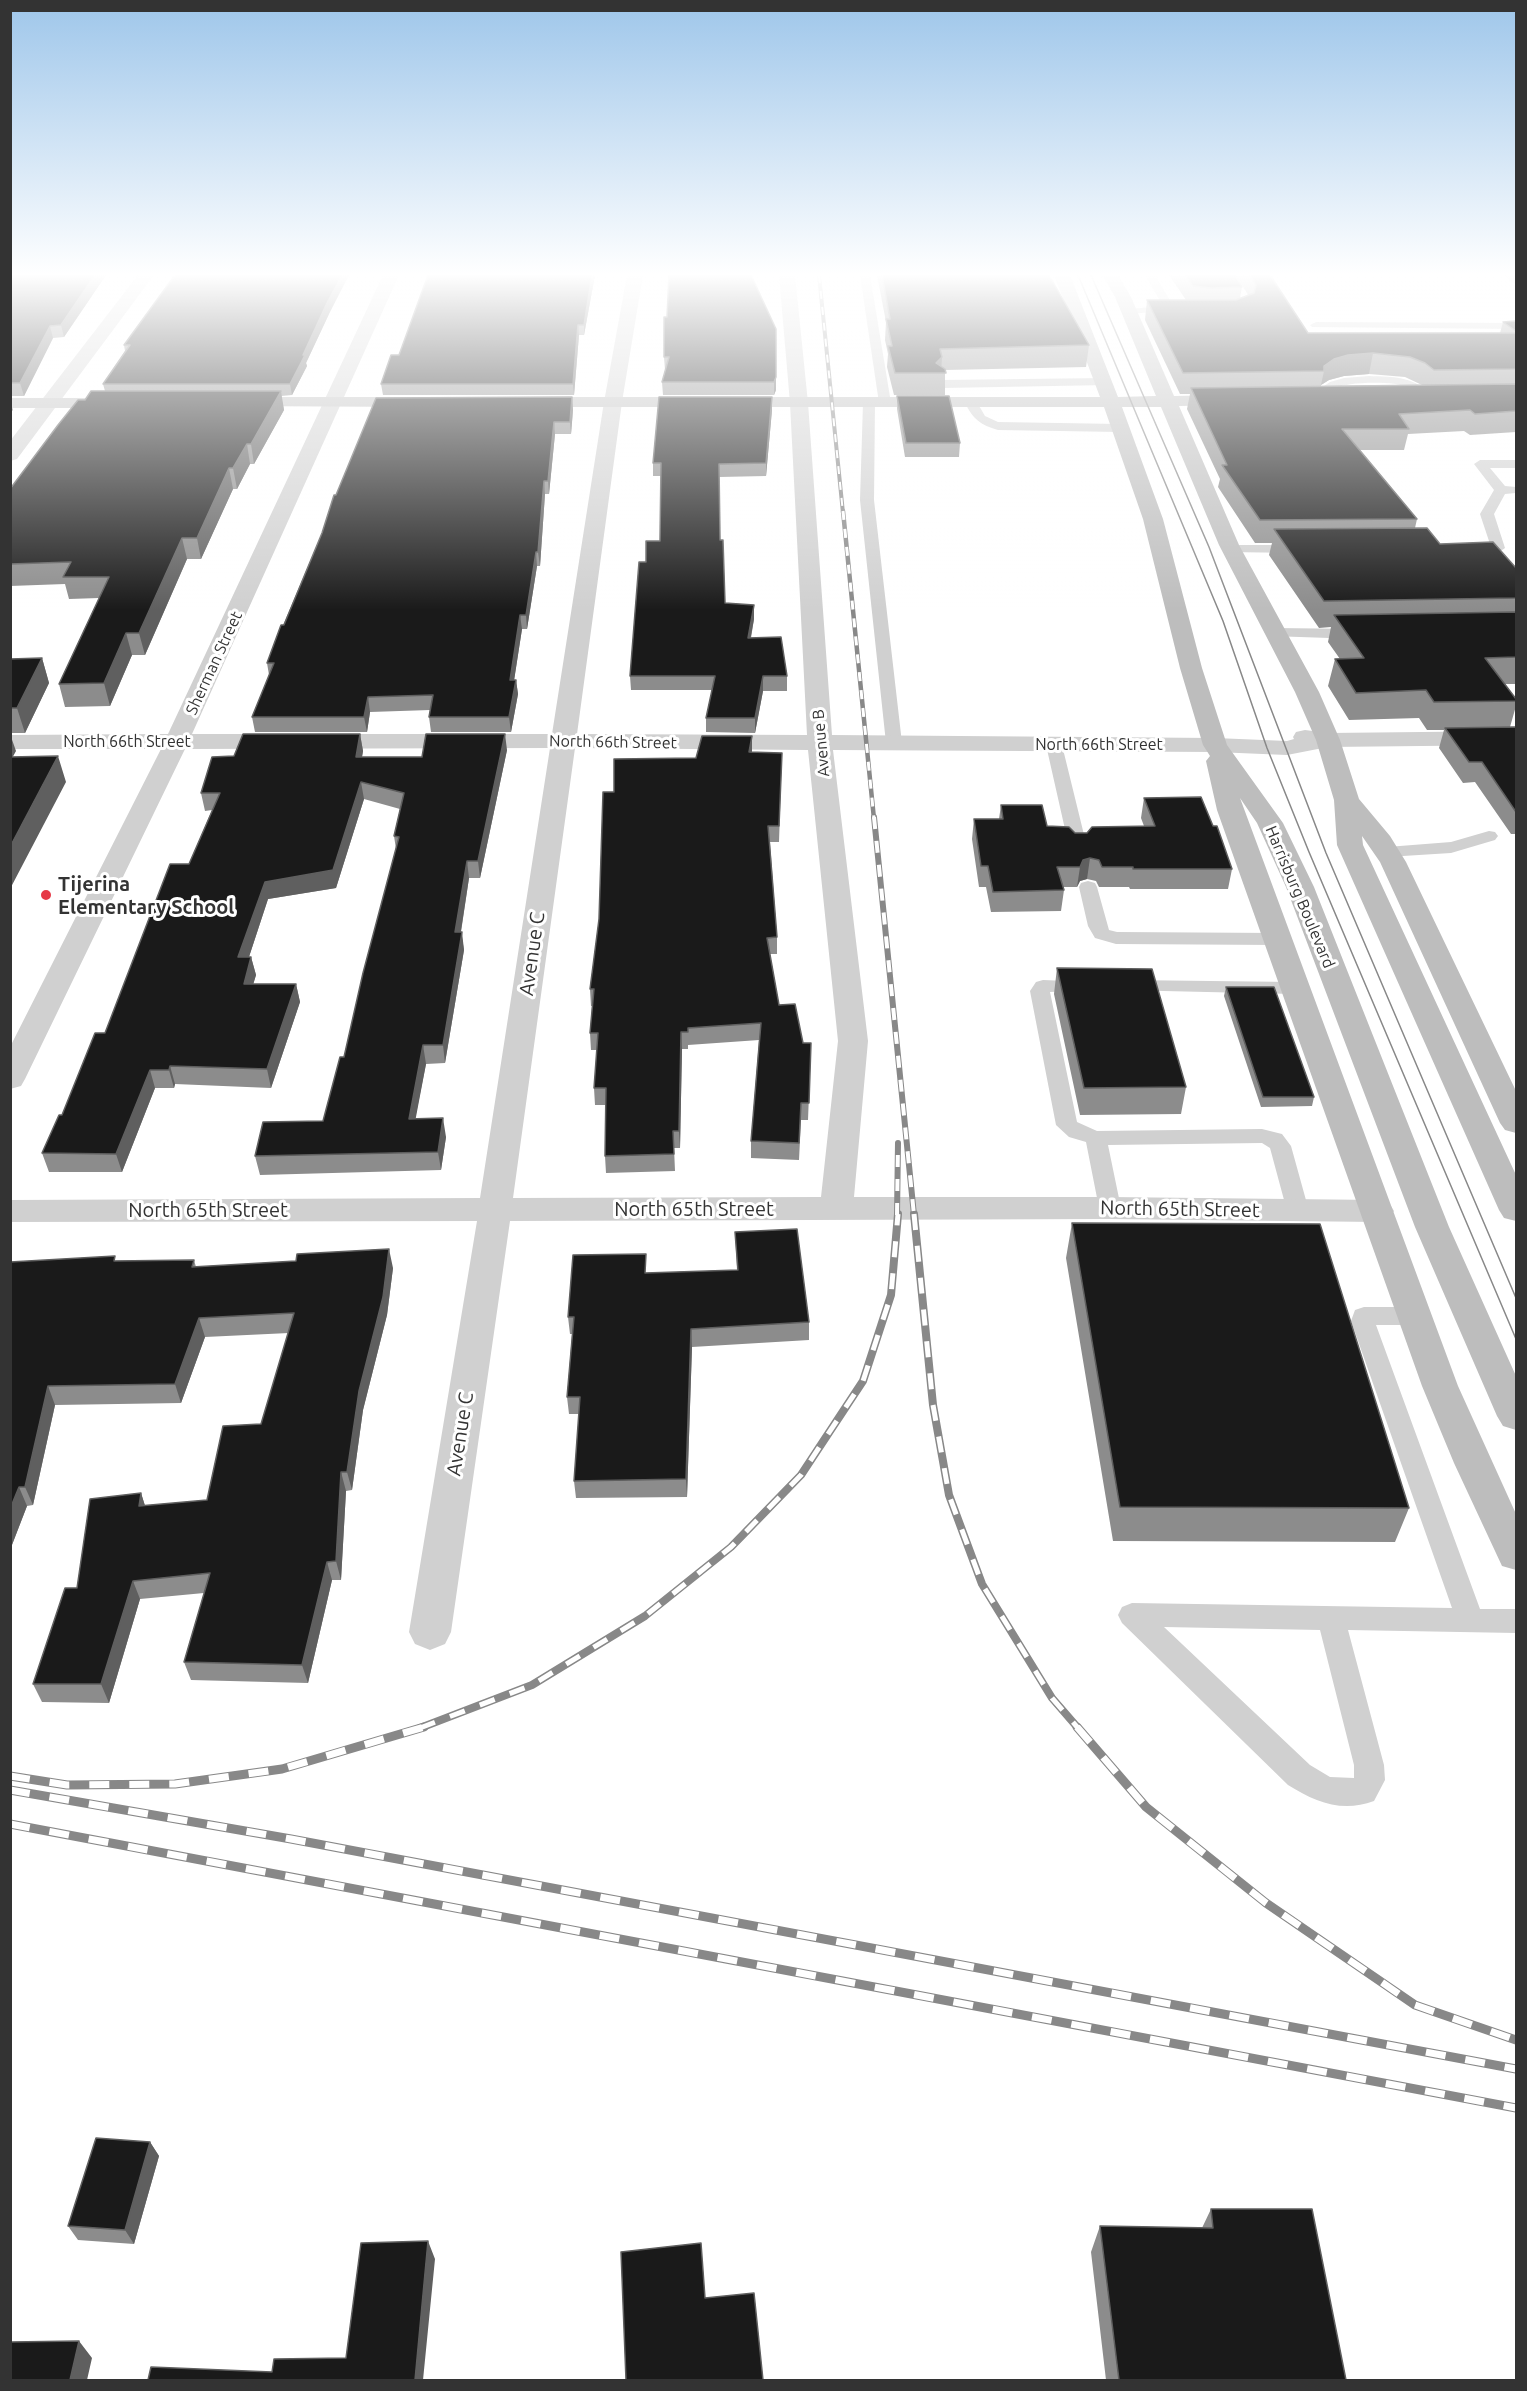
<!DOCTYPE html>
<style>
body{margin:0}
#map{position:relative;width:1527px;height:2391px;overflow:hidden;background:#fff;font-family:Ubuntu,sans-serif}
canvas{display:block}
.frame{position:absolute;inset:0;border:12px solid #333;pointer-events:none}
</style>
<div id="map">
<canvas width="1527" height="2391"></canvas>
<div class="frame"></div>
</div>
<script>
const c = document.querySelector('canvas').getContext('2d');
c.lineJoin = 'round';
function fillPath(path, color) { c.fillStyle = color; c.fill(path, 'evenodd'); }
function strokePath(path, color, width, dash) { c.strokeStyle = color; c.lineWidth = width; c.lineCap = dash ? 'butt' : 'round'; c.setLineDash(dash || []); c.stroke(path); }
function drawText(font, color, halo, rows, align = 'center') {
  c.font = font + ' Ubuntu,sans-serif'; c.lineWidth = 6; c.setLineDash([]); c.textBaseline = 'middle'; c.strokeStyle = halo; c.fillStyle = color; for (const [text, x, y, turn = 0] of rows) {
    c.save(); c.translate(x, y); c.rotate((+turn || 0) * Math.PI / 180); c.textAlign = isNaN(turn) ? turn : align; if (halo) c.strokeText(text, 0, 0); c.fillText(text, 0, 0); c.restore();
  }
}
const lane = new Path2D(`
 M860,275H870L891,403L885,407L879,403Z
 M1145,275H1155L1175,309L1174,311L1125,314V310L1129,309L1163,306Z
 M1316,322L1516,323V329L1312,327L1310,325Z
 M1369,376C1395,377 1416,376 1433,398L1427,402C1419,399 1416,391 1409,387C1393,381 1348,381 1333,389L1337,399L1335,402L1331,403L1325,399L1321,388L1330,382L1344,378Z
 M1104,378L1110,382L1108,385L943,388L937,384L943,380Z
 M971,398L975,399L985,416L998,422L1120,424L1126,428L1120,432L998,430C981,425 972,419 965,402Z
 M869,399L875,403L874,500L902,743L894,748L886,743L860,500L863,403Z
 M1480,460H1516V468H1490L1505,486L1516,487V493L1505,494L1494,514L1505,548C1498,555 1470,556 1463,549L1470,545L1490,544L1480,514L1494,490L1474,464Z
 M1232,545H1299L1306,549L1299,553L1227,552L1225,549Z
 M1275,628L1359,629L1367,634L1359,639L1270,636L1267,633Z
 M1054,740L1062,745L1087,847L1084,851H1072L1069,847L1046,745Z
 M1489,831L1495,832L1498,836L1495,840L1451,853L1387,857L1381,856L1378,852L1381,848L1387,847L1451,842Z
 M1088,881L1095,883L1097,887L1109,930L1117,932L1277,933L1284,935L1287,939L1284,943L1277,945L1116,944L1095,938L1088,926L1079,887L1081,883Z
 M1043,980L1092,982L1095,986L1092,990L1050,992L1077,1122L1097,1131L1262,1129L1282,1134L1291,1146L1309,1211L1306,1217L1298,1219L1290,1217L1287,1211L1270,1148L1262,1143L1108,1145L1121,1208L1118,1214L1110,1216L1102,1214L1099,1208L1086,1142L1069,1137L1056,1125L1030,991L1036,982Z
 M1127,980L1294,982L1301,984L1304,988L1301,992L1294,994L1120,990L1117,986L1120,982Z
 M1364,1307H1415L1424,1310L1427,1316L1424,1322L1415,1325H1376L1480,1609H1516V1633L1348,1630L1384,1765L1385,1780L1374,1801C1342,1813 1315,1802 1288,1785L1122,1623L1118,1615L1122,1607L1132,1603L1452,1608L1351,1321L1355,1310ZM1164,1627L1320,1630L1354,1765V1778L1330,1777L1310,1765Z`);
const street = new Path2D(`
 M138,275H154L17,459L10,461V441Z
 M383,275H399L192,734H552L604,402L627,275H643L622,402L577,734L807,735L790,403L779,275H795L808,403L832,735L1215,738L1287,741L1294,739L1293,737L1296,732L1305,730L1328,733L1516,731V745L1328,747L1287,755L1215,752L833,750L868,1041L854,1197H1110L1377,1200L1389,1203L1394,1211L1389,1219L1377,1222L1110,1219L510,1221L451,1632L445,1644L430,1650L415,1644L409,1632L477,1221L10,1222V1200L480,1198L550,748L185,749L25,1079L21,1086L10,1089V1047L161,749H10V735L168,734ZM575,748L808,750L838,1041L821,1197L513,1198Z
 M1505,275H1516V284L1511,282Z`);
const secondary = new Path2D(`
 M1054,275H1070L1118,397L1156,396L1115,297L1102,275H1118L1131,297L1174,396L1233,395L1239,396L1242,400L1239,404L1233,405L1179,406L1239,545L1319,692L1340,740L1359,799L1390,836L1406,862L1516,1091V1133L1505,1130L1500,1123L1380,862L1362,836L1363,845L1516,1175V1221L1504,1218L1499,1210L1337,845L1334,800L1316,740L1295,692L1219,545L1161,407H1122L1163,519L1202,668L1227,745L1283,823L1314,887L1449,1227L1516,1376V1430L1503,1426L1497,1416L1415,1227L1286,887L1257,823L1240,798L1458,1386L1516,1514V1570L1502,1566L1454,1463L1422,1386L1217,810L1206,761L1210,756L1203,745L1180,668L1143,519L1104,407H528L522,406L519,402L522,398L528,397H1100Z
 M237,397H420L426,398L429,402L426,406L420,407L231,406L228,402L231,398Z
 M10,398H120L126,399L129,403L126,407L120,408H10Z`);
const tram = new Path2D(`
 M1078,275L1223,621L1267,748L1309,852L1516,1339
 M1091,275L1209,547L1326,853L1516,1298`);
const railFar4 = new Path2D(`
 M819,275L843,513`);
const railFar3 = new Path2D(`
 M843,511L874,819`);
const railFar2 = new Path2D(`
 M874,817L914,1215
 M897,1215L898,1143`);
const railFar1 = new Path2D(`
 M914,1214L933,1405L949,1495L982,1584L1052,1698L1078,1728
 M420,1728L532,1685L645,1616L731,1547L801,1475L863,1381L891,1295L898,1214`);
const rail = new Path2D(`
 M1077,1727L1146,1807L1266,1903L1415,2005L1516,2040
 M10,1776L67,1785L175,1784L282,1769L424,1727
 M10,1790L291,1839L1516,2069
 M10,1824L1516,2108`);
const wall = new Path2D(`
 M10,275H106L64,337L53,338L24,396H10Z
 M595,275L584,335H579L574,395H383L381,384L399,355Z
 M751,275L776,390L774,395H663L662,382L666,370H665L664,357L667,317Z
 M877,275H1049L1089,345L1086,367L945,370V395H894L887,367L888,354L885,340L886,322Z
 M1169,275H1235L1242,287L1240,298L1248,295L1236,275H1270L1308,333H1500L1503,322L1516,321V432L1470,435L1464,431L1408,434L1404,450H1360L1417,519L1415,528L1440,544L1516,568V684H1505L1516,701V706L1510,727H1516V834H1511L1475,782L1463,783L1439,748L1444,730H1427L1419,718L1349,720L1328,686L1335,659H1340L1328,642L1331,627L1319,628L1269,555L1272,543H1255L1218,487L1220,479L1187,409L1190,394H1180L1145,320L1147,300H1186ZM1369,374L1405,377L1422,385L1321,386V385L1329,380L1344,376Z
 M329,314L306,363L307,366L292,395L281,396L284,410L254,464H250L237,489H233L201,559H187L145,655H132L110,706L65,707L59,684L99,598L69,599L65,584L10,586V489L85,400L105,391L103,384L125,351L124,345Z
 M897,396L960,443L959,457H905L897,409Z
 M572,397L573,410L571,434H555L549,494H545L540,566H537L527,629H522L514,680H516L518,694L511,732H431L429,717L430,710L370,712L367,732H255L252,717L269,675L267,663L322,533L336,495Z
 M772,397V410L766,476L719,477L720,540L725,603L754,619L751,638L787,676V691H763L755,733L706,732V718L712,690H631L630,676L646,562L660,541L661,476H653V463Z
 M42,658L49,683L25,733H10V659Z
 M360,734L363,751L362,757H422L507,750L480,878H469L461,932L464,950L445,1063L426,1064L415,1119L446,1137L441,1170L260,1175L255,1156L323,1121L344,1057L396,849L394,836L400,809L364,799L336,888L268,899L249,957H251L256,975L253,984H296L300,1002L271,1088L175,1084L174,1088H155L122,1172H49L42,1153L105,1033L189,864L212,810L205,811L201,793L234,756Z
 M752,752L782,753L779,842H770L777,937V954H770L779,1005L803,1043H811L808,1120H801L799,1160L751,1158V1141L759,1040L688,1045V1049H682L680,1148H674L675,1171L606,1173L605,1156L606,1105H595L594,1088L597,1050H591L590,1033L592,1006H591L590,989L599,919L614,792L696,758Z
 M1144,798L1232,869L1228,889H1130L1129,887H1099L1096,881L1087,879L1080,881L1077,887H1063L1064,890L1061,911L991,912L986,887H979L972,839L974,819H999L1001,805L1047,826L1075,833H1087L1144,826L1141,818Z
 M1057,968L1186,1087L1181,1114L1080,1115L1054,994Z
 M1226,987L1314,1097L1312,1106L1261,1107L1224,996Z
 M1072,1223L1409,1508L1395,1542L1113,1541L1066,1258Z
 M735,1232L809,1322V1340L692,1347L687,1497L576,1498L574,1481L579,1414H569L567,1397L572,1334H570L568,1317L647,1273L737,1270Z
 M194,1260L196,1267L393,1268L387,1315L363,1410L352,1490L346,1491L341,1580H332L308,1683L191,1680L184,1662L204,1593L140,1599L109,1703L42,1702L33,1684L77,1588L141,1493L145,1506L207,1500L261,1424L289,1333L205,1337L181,1403L55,1405L33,1505L27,1506L10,1550V1262Z
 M150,2142L159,2156L134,2244L78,2240L68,2226Z
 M1211,2209L1346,2380H1106L1091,2252L1100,2226L1202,2228Z`);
const shadedWall = new Path2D(`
 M95,275H106L64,337L61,325Z
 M342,275H349L329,314L306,363L307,366L292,395L290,384L327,303Z
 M592,275H595L584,335V325Z
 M578,325L579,335L574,395L573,384Z
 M50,326L53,338L24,396L20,383Z
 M1373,353L1369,374L1344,376L1329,380L1321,385L1324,371V366L1334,359L1348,355Z
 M942,357L941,373L936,363Z
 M776,377V390L774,395V382Z
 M281,391L284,410L254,464L251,444Z
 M572,397L573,410L571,434L570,422Z
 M772,397V410L766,476V463Z
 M10,401L13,410L10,413Z
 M554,422L555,434L549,494L548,481Z
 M247,444L250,464L237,489L233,468Z
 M229,468L233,489L201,559L197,538Z
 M544,481L545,494L540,566L538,552Z
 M182,538L187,559L145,655L139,633Z
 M536,552L537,566L527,629L526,615Z
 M754,605V619L748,652V638Z
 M520,615L522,629L512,694L510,680Z
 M126,633L132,655L110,706L104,683Z
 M42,658L49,683L25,733L17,708Z
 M763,676V691L755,733V718Z
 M516,680L518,694L511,732L509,717Z
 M368,697L370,712L367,732L364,717Z
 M10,734L16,751L10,762Z
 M360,734L363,751L359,774L356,757Z
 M505,734L507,750L480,878L478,861Z
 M752,736V752H749Z
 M58,756L66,782L10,889V847Z
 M361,782L364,799L336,888L268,899L243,975L238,957L265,882Z
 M1090,858L1087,879L1080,881L1077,887L1080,867L1083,860Z
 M467,861L469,878L458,950L455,932Z
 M462,932L464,950L445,1063L443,1045Z
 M251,957L256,975L248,1002L244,984Z
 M296,984L300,1002L271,1088L267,1069Z
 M681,1032L682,1049L680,1148L679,1131Z
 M423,1045L426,1064L412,1138L409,1119Z
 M170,1066L175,1084L174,1088L169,1070Z
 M150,1070L155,1088L122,1172L116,1154Z
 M443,1118L446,1137L441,1170L438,1152Z
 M389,1249L393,1268L387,1315L363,1410L352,1490L347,1472L359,1391Z
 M199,1318L205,1337L181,1403L175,1384Z
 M691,1329L692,1347L687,1497L686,1479Z
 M48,1386L55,1405L33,1505L25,1487Z
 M341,1472L346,1491L341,1580L336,1561Z
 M19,1487L27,1506L10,1550V1509Z
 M141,1493L147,1512L139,1506Z
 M327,1562L332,1580L308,1683L302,1665Z
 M133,1581L140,1599L109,1703L101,1684Z
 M150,2142L159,2156L134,2244L125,2230Z
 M428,2241L435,2259L423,2380H415Z
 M79,2341L92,2358L87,2380H70Z`);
const building = new Path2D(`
 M10,275H95L61,325L50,326L20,383H10Z
 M175,275H342L327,303L303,355H305L290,384H103L130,345H124Z
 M428,275H592L584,325H578L573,384H381L391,355H399Z
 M669,275H751L776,329V377L774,382H662L669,357H664V317H667Z
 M882,275H1049L1089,345L940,349L942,357L936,363L945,369L946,373H895L888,346H892L886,319H890Z
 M1185,275H1235L1242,287L1211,288L1193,286Z
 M1250,275H1270L1308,333H1516V369L1434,370L1425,363L1410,357L1373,353L1348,355L1334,359L1324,366V371L1183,373L1147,300H1236L1254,293L1256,285Z
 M1516,321V331L1503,322Z
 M1516,384V411L1475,414L1470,410L1399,414L1409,429H1342L1417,519L1260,520L1222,465H1227L1191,388Z
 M91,391H281L251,444H247L233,468H229L197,538H182L139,633H126L104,683L59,684L109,577H63L71,562L10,564V489L58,425L78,400H85Z
 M897,396H949L960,443H906Z
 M572,397L570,422H554L548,481H544L538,552H536L526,615H520L510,680H516L509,717H429L433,695L368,697L364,717H252L274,663H267L281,625H284L322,533L334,495H336L376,398Z
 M659,397H772L766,463L719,464L720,540H723L725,603L754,605L748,638L781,637L787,676H763L755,718H706L715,676H630L639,562H646V541H660L661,463H653Z
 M1427,528L1440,544L1493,542L1516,568V598L1324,601L1274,529Z
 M1516,612V657L1485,658L1516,699V701L1434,702L1426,690L1356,693L1335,659L1364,658L1334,615Z
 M42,658L17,708H10V659Z
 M1516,727V812L1482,762H1469L1445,728Z
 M243,734H360L356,757H422L426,734H505L478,861H467L455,932H462L443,1045H423L409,1119L443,1118L438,1152L255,1156L263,1122L323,1121L340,1057H344L363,973L399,837L394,836L404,793L361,782L333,870L265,882L238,957H251L244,984H296L267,1069L170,1066L169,1070H150L116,1154L42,1153L59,1115H62L95,1033H105L170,864H189L220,793H201L212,757L234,756Z
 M702,736H752L749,752L782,753L779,826H768L777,937L767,938L779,1005L795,1004L803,1043H811L809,1103H801L799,1143L751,1141L761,1023L688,1028V1032H681L679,1131H673L674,1154L605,1156L606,1088H594L598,1033H590L594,989H590L599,919L603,792H614V759L696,758Z
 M58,756L10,847V757Z
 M1201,797L1213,826H1217L1232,869H1133V867H1102L1099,860L1090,858L1083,860L1080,867H1057L1064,890L993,892L988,866H981L974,819H1003L1001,805H1042L1047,826L1069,827L1075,833H1087L1092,827L1155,826L1144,798Z
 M1057,968L1152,969L1186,1087L1084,1088Z
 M1226,987H1274L1314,1097H1263Z
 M1072,1223L1320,1224L1409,1508L1120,1507Z
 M797,1229L809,1322L691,1329L686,1479L574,1481L580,1397H567L574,1317H568L573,1255L646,1254L645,1273L738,1270L735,1232Z
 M389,1249L383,1297L359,1391L347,1472H341L336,1561L327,1562L302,1665L184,1662L210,1573L133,1581L101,1684H33L65,1588H77L90,1499L141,1493L139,1506L207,1500L223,1426L261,1424L294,1313L199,1318L175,1384L48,1386L25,1487H19L10,1509V1262L115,1256L114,1261L194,1260L192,1267L296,1261L297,1254Z
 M96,2138L150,2142L125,2230L68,2226Z
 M1211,2209H1312L1346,2380H1119L1100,2226L1213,2228Z
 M428,2241L415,2380H148L151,2367L272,2372L274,2359L346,2358L361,2243Z
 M701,2243L705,2298L754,2293L763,2380H626L621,2252Z
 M79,2341L70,2380H10V2342Z`);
const markers = [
 [46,895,6,"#e63946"]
];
const farStreetnames = [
 ["Sherman Street",214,663,-65],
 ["North 66th Street",127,742],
 ["North 66th Street",613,742,1],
 ["Avenue B",821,743,-95],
 ["North 66th Street",1099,745],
 ["Harrisburg Boulevard",1300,897,67]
];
const poiNames = [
 ["Tijerina",58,884],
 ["Elementary School",58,907]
];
const streetNames = [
 ["Avenue C",532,954,-82],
 ["North 65th Street",694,1209],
 ["North 65th Street",1180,1209,1],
 ["North 65th Street",208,1210],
 ["Avenue C",460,1434,-81]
];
fillPath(lane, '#d0d0d0');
fillPath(street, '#d0d0d0');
fillPath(secondary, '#bdbdbd');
strokePath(tram, '#888', 1.5);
strokePath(railFar4, '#888', 4);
strokePath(railFar3, '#888', 4.5);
strokePath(railFar2, '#888', 6);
strokePath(railFar1, '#888', 8);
strokePath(rail, '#888', 9);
strokePath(railFar4, '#fff', 2, [8]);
strokePath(railFar3, '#fff', 3, [9]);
strokePath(railFar2, '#fff', 4, [12]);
strokePath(railFar1, '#fff', 5, [16]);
strokePath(rail, '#fff', 7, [20]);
fillPath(wall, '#8c8c8c');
fillPath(shadedWall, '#5f5f5f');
fillPath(building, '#1a1a1a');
strokePath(building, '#5f5f5f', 1.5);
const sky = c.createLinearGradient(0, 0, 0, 610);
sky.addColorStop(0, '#9ec6ea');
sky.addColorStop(0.45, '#fff');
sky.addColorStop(1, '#ffffff00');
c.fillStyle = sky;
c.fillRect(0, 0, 1527, 610);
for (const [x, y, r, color] of markers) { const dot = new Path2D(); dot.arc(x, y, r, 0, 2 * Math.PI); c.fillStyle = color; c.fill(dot); strokePath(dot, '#fff', 2); }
drawText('16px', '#333', '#fff', farStreetnames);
drawText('bold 20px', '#333', '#fff', poiNames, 'left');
drawText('20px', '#333', '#fff', streetNames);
</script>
